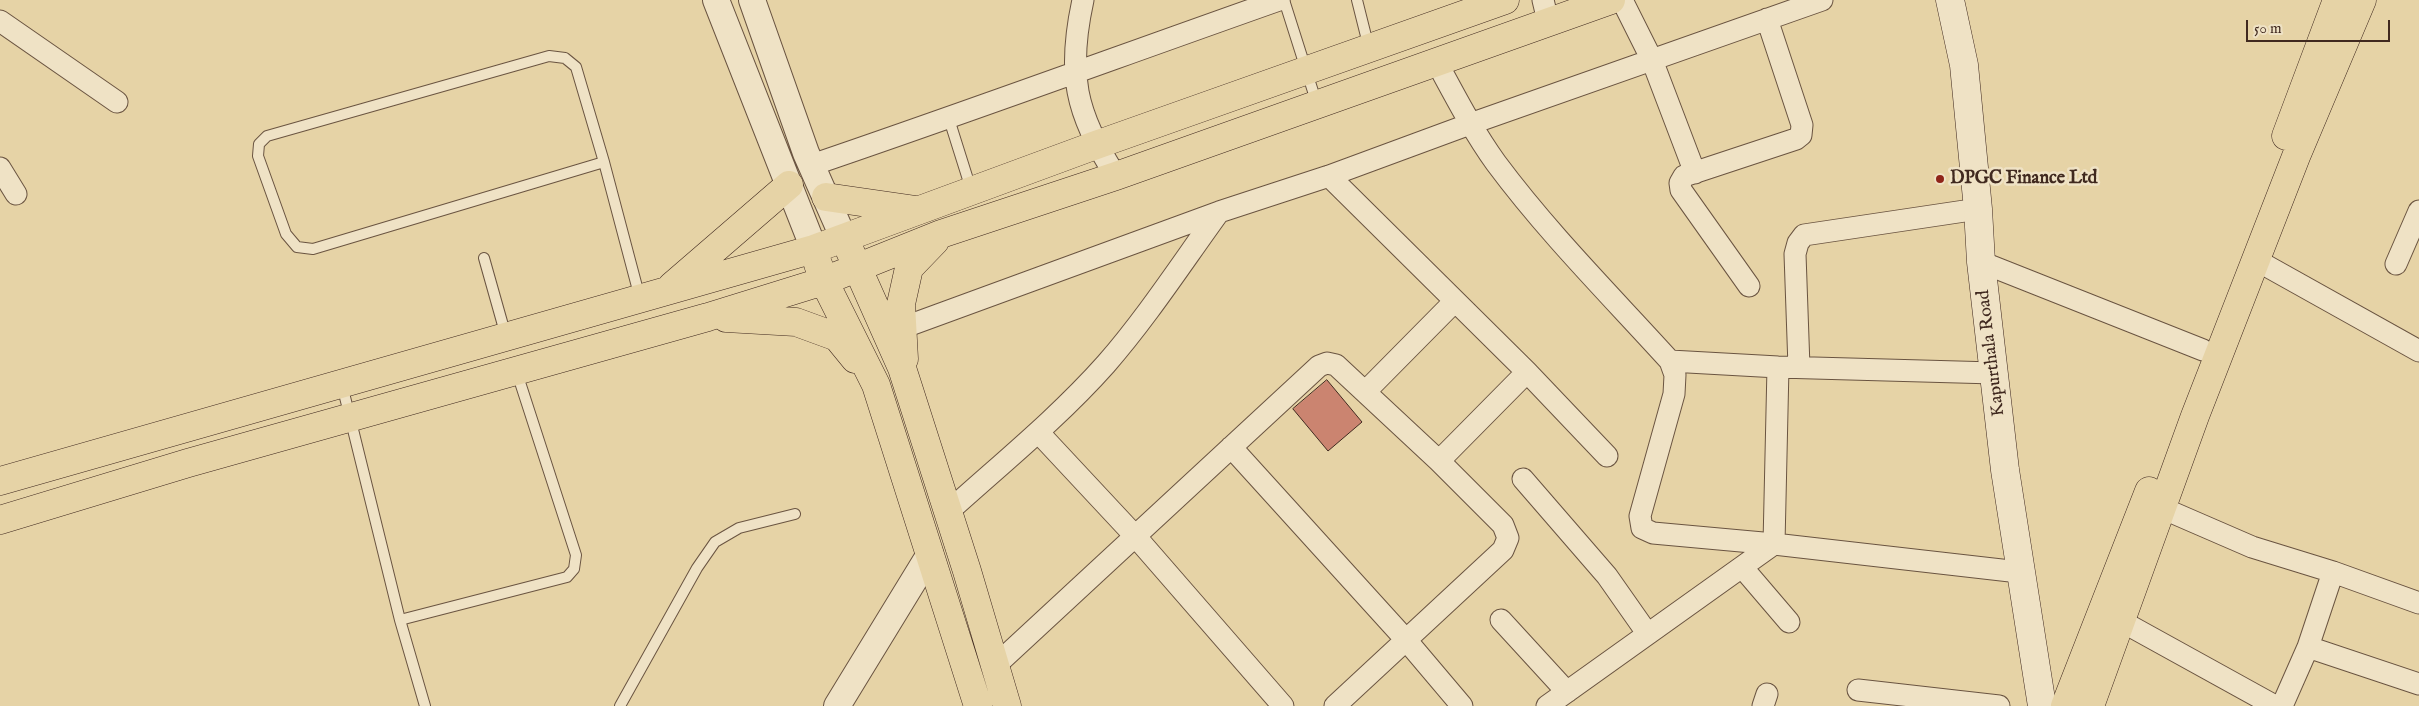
<!DOCTYPE html>
<style>
body{margin:0}
#map{position:relative;width:2419px;height:706px;overflow:hidden;background:#e6d3a6;font-family:"IM FELL English",serif}
canvas{display:block}
.scale{position:absolute;left:2246px;top:20px;width:144px;height:22px;box-sizing:border-box;border:2px solid #40291f;border-top:0;padding-left:6px;font-size:15px;line-height:18px;white-space:nowrap;color:#40291f;-webkit-text-stroke:4px #efe2c5;paint-order:stroke}
</style>
<div id="map">
<canvas width="2419" height="706"></canvas>
<div class="scale">50 m</div>
</div>
<script>
const c = document.querySelector('canvas').getContext('2d');
c.lineJoin = 'round';
function fillPath(path, color) { c.fillStyle = color; c.fill(path, 'evenodd'); }
function strokePath(path, color, width, dash) { c.strokeStyle = color; c.lineWidth = width; c.lineCap = dash ? 'butt' : 'round'; c.setLineDash(dash || []); c.stroke(path); }
function drawText(font, color, halo, rows, align = 'center') {
  c.font = font + ' "IM FELL English",serif'; c.lineWidth = 5; c.setLineDash([]); c.textBaseline = 'middle'; c.strokeStyle = halo; c.fillStyle = color; for (const [text, x, y, turn = 0] of rows) {
    c.save(); c.translate(x, y); c.rotate((+turn || 0) * Math.PI / 180); c.textAlign = isNaN(turn) ? turn : align; if (halo) c.strokeText(text, 0, 0); c.fillText(text, 0, 0); c.restore();
  }
}
const building = new Path2D(`
 M1327,380L1362,422L1328,451L1293,409Z`);
const service = new Path2D(`
 M1284,0L1317,104
 M1357,0L1369,48
 M949,119L971,189
 M604,162L313,249L297,247L286,234L258,156L259,144L267,136L549,56L565,58L576,67L604,162L640,298
 M484,258L506,336
 M342,385L400,620L425,706
 M400,620L567,577L574,569L576,555L517,373
 M620,706L697,568L715,542L739,528L795,514`);
const minor = new Path2D(`
 M1083,0C1067,73 1075,114 1116,176
 M1543,0L1548,21
 M1622,0L1652,60L1695,173
 M0,21L117,102
 M1436,61C1455,96 1473,131 1496,163C1548,233 1611,296 1670,361L1675,375L1674,394L1640,516L1642,528L1653,533L1774,544L2019,572
 M812,165C968,112 1123,55 1279,0
 M0,168L16,194
 M1329,176L1527,372L1607,456
 M2256,260L2419,351
 M1981,262L2203,350
 M2396,264L2419,211
 M1749,286L1681,190L1680,183L1684,176L1796,139L1801,135L1802,125L1767,19
 M902,328L1219,212L1329,176L1470,124L1822,0
 M1670,361L1778,367L1994,373
 M1799,367L1795,254L1798,243L1804,235L1978,209
 M1366,391L1454,302
 M1038,432L1136,537L1283,706
 M1231,447L1407,641L1462,706
 M1439,461L1527,372
 M1523,479L1607,576L1647,633
 M2162,508L2252,547L2333,572L2419,603
 M948,512C1001,464 1058,418 1106,364C1147,317 1182,263 1219,212
 M1742,567L1789,622
 M1501,620L1567,692
 M2121,621L2275,706
 M2308,647L2419,684
 M996,665L1319,366L1327,363L1336,365L1439,461L1503,525L1508,538L1503,550L1335,706
 M1858,690L1999,706
 M1547,706L1774,544L1778,367
 M1763,706L1767,694
 M2282,706L2308,647L2333,572`);
const tertiary = new Path2D(`
 M716,0L814,249
 M752,0L806,153L844,239
 M837,706L930,554`);
const secondary = new Path2D(`
 M1950,0L1964,65L1978,209L1981,262L2005,470L2042,706`);
const primary = new Path2D(`
 M2286,136L2337,0
 M826,197L916,210
 M850,251L902,368L967,571L1007,706
 M818,264L824,281L876,385L978,706
 M672,286L789,185
 M726,318L796,322L837,337L855,359
 M904,359L901,304L909,268L935,241
 M0,481L814,249L1096,145L1505,0
 M0,520L188,463L708,317L824,281L941,234L1116,176L1611,0
 M2065,706L2149,491
 M2090,706L2195,416L2297,154L2362,0`);
const markers = [
 [1940,179,5,"#8f2418"]
];
const poiNames = [
 ["DPGC Finance Ltd",1950,179]
];
const streetNames = [
 ["Kapurthala Road",1992,353,-97]
];
fillPath(building, '#cb8470');
strokePath(building, '#40291f', 1);
strokePath(service, '#6a5441', 12);
strokePath(minor, '#6a5441', 23);
strokePath(tertiary, '#6a5441', 28);
strokePath(secondary, '#40291f', 29);
strokePath(primary, '#40291f', 29);
strokePath(service, '#efe2c5', 10);
strokePath(minor, '#efe2c5', 21);
strokePath(tertiary, '#efe2c5', 26);
strokePath(secondary, '#efe2c5', 28);
strokePath(primary, '#e6d3a6', 28);
for (const [x, y, r, color] of markers) { const dot = new Path2D(); dot.arc(x, y, r, 0, 2 * Math.PI); c.fillStyle = color; c.fill(dot); strokePath(dot, '#efe2c5', 2); }
drawText('bold 18px', '#40291f', '#efe2c5', poiNames, 'left');
drawText('18px', '#40291f', '#efe2c5', streetNames);
</script>
